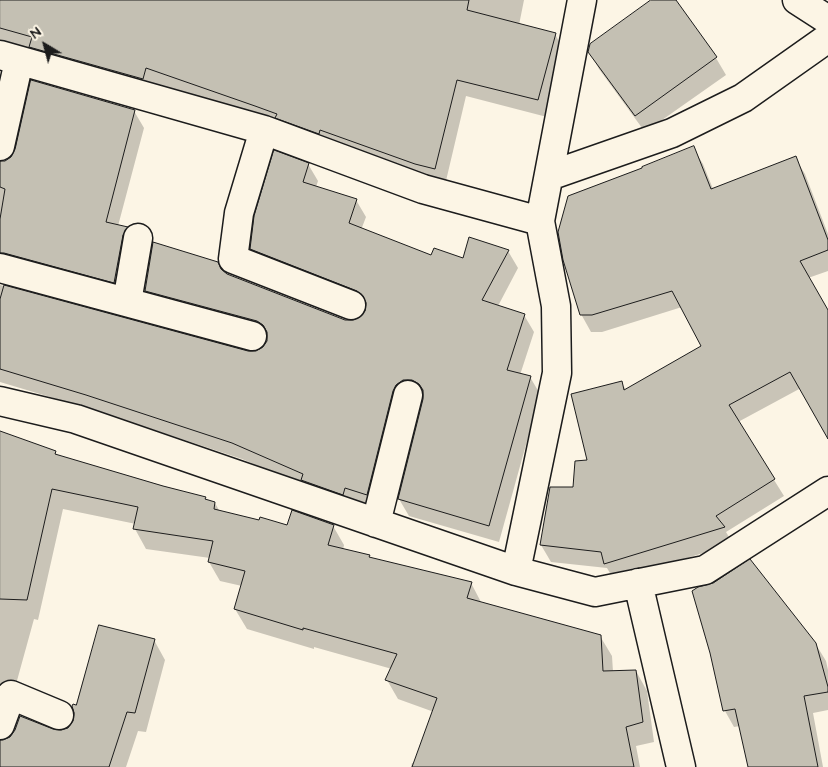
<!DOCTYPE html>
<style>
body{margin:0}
#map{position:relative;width:828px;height:767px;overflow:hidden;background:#fcf5e5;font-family:"Architects Daughter",sans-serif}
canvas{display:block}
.north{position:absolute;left:20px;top:20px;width:50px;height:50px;-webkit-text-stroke:4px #fcf5e5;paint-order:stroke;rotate:323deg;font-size:14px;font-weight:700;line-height:20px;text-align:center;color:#1c1c1c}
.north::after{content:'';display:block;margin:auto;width:18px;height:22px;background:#1c1c1c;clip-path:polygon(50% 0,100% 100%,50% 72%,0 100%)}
</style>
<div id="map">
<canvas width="828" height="767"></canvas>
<div class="north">N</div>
</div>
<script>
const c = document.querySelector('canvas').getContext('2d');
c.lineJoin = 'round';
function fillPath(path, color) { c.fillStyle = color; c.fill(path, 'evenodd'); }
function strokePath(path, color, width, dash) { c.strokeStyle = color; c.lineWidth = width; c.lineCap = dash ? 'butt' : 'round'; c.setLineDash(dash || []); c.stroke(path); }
const shadow = new Path2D(`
 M0,0H524L519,25L555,34L564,51L547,117L466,96L445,185L155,84L152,96L0,42Z
 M653,0H675L716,58L726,75L645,132L599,69L589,51Z
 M134,111L144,128L118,226L127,228L136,245L124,299L0,273V162H5Z
 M693,148L703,164L713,189L795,158L805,174L828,234V271L808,278L828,313V436L801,388L738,422L784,496L726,532L733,544L614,580L607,568L551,562L541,545L551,488H574L589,461L621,382L626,390L703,346L682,307L602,332H591L581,314Z
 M308,164L318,181L316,187L356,200L366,217L361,230L432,257L464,260L470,238L508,251L518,268L498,306L524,315L534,332L520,375L530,377L540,394L499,542L409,516L399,499L424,397H413L376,511L307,487L242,459L97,411L0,382V285L248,352H257L264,348L268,341V338L156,308L146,291L221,271L227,275L345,321L353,322L361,318L367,307L261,266L251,249Z
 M0,435L55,452L57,455L205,498L207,501L215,503L220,512L288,527L333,526L344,545L343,550L369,556L371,559L471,583L482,604L600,636L612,656L613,672L636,671L647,691L654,742L636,746L640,767H411L412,763H415L434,712L398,699L387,680L392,669L314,647V649L247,629L235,609L242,586L220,581L209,562L210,558L146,549L135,529L136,524L63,509L38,620L34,619L10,706L0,729Z
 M154,640L165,660L146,732L138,731L126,767H0V741L61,732L69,729L75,721L77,707Z
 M815,643L826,661L828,670V710L813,713L823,767H748L740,726L734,727L725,711Z`);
const building = new Path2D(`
 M0,0H469L467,10L556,33L538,100L457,80L435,169L415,164L320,130L319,134L275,118L277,114L255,106L146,68L143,79L29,47L32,37L0,28Z
 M651,0H676L717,57L635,116L588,52L590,44Z
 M31,80L135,110L106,222L128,227L123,235L114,283L4,253H0V219L5,189L0,187V161H5L11,157L15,149Z
 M694,146L711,189L796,156L828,240V250L800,261L828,310V439L790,372L729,405L775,479L716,516L725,527L604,564L601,552L540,545L550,487H573L575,461L587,460L571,394L622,381L624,390L701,346L672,291L592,315H580L563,260L558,232L568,196L642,168V167Z
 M274,150L309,163L303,182L357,199L349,223L431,255L434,248L463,258L469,237L509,250L482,300L525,314L507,370L531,376L489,526L398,499L423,399V390L419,384L412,380H403L396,385L393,391L367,495L345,488L343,495L301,480L303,474L232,443L86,395L0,369V299L4,285L248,351H256L263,347L267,341V332L263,325L257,321L145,291L153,242L218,262L221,269L227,274L345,320H353L360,317L365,311L366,303L363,296L357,291L250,249L254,216Z
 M0,431L56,451L55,454L163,486L206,497L205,499L215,502L214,509L259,520L260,517L287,525L292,510L334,525L328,545L370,555L369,557L472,582L467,598L601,635L603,671L636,670L643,722L626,727L634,767H412L437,698L385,680L397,654L303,628V630L234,609L245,571L208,562L213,541L133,529L138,507L52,489L27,600L0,599Z
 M750,559L816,643L828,687V692L804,696L818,767H748L735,709L723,711L710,653L692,591L698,587L713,583Z
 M99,625L155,639L135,713L127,712L109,767H0V740H3L10,737L15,730L20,716L53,729L61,730L68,728L73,721L74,713L72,706L73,704L76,705Z`);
const minor = new Path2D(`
 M797,0L828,20
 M0,55L264,130L423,189L540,221
 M264,130L239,213L233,259L351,305
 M0,146L19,61
 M549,176L672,133L743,98L828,38
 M0,268L252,336
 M127,302L138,238
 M0,401L76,419L516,571L595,592L705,570L828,491
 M376,523L408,395
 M516,571L557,373L556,306L540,221L582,0
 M638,583L681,767
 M0,725L11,695L59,715`);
fillPath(shadow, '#0003');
fillPath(building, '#c4c0b3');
strokePath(building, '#1c1c1c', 1);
strokePath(minor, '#1c1c1c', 31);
strokePath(minor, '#fcf5e5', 28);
</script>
